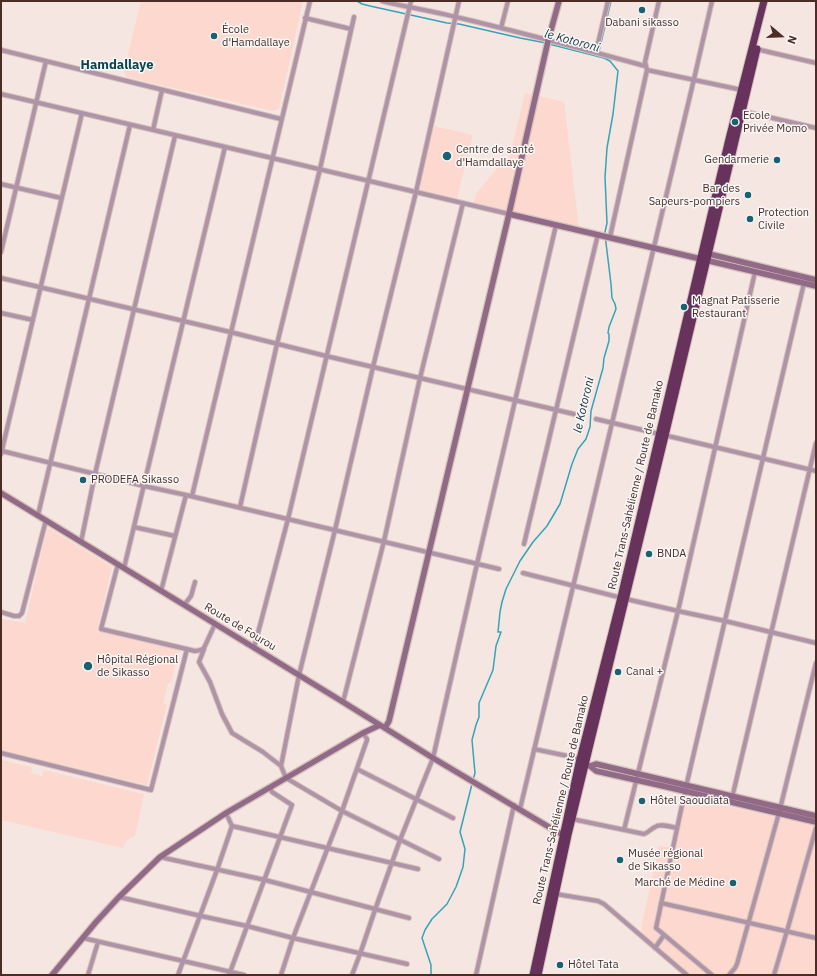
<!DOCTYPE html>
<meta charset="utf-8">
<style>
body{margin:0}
#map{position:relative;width:817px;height:976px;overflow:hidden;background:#f6e6e1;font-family:"IBM Plex Sans",sans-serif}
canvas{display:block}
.frame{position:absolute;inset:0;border:2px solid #4c2d25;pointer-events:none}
.north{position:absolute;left:761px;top:16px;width:40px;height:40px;-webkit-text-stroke:3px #f7f7f7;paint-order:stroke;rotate:109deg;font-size:11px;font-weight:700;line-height:16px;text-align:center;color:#4c2d25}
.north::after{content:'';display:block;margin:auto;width:14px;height:18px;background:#4c2d25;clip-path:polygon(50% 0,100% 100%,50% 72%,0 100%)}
</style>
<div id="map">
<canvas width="817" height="976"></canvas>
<div class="frame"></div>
<div class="north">N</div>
</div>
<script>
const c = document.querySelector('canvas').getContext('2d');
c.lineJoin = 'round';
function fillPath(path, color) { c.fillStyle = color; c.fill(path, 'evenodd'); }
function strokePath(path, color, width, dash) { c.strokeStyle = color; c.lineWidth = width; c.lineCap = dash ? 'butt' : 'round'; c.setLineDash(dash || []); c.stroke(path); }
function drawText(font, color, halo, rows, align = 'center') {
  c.font = font + ' "IBM Plex Sans",sans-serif'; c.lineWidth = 3; c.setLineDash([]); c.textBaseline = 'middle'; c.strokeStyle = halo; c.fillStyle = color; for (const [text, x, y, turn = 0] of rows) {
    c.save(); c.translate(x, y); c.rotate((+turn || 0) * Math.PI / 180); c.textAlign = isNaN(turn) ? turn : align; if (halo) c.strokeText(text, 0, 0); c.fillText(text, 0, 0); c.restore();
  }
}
const built = new Path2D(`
 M141,1H303L279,109L273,111L126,77L124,71Z
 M525,93L564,102L579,228L474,203L476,194L499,166L507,168Z
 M434,126L473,135L457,198L420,190Z
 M47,529H50L112,567L97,631L179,650L171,683H168L163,703L167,704L147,785L1,750V619L25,623Z
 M1,760L32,767L31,773L42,776L44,770L144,794L135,836L129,839L125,843L123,848L1,820Z
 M682,796L816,826V975H682L640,939L643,919L659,846L671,847Z`);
const stream = new Path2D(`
 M357,1L362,4L370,6L447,23L459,24L520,38L546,43
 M599,51L611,1
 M473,780L475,773L472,740L476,725L479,717V703L493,670L496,646L501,632H498L500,612L502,602L506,589L520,561L533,542L547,526L560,504L572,464L578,449L586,439L590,427L591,411L603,368L604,358L609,341V334L608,333L609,327L616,309L615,304L612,298L611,284L606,243L605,232L607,223L605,177L607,148L613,114L618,71L610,61L604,58L549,44
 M431,975V965L422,938L425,930L432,919L447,904L456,887L463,867L465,849L460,832L472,784`);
const street = new Path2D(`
 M382,1C406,7 432,11 456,17C520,32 583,49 645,66
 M305,18L351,29
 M501,28L508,1
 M756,49L816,63
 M1,50L281,119
 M596,52L608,1
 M647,70L742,90
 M1,94L509,214
 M742,111L816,128
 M153,130L162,90
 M1,184L61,198
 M610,237L647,70L645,62L659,1
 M1,252L46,61
 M1,278L230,332L326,356L578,415
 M1,313L33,320
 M596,419L816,471
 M2,451L144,486L186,495L499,569
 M1,454L82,113
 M192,496L310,1
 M240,507L277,344L320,169L354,17
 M38,515L130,125
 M134,527L175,536
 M81,542L95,474L175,136
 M524,544L598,234
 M118,564L101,629L195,651L201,650L204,648L215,624
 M124,568L225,147
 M523,573L626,599L678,611L725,621L816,643
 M161,591L186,495
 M184,605L191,596L195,582
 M1,612L14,616H19L22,613L46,520
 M254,648L288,519L411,1
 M204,649L199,662L210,682L222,714L232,733L263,752L281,766
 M343,702L384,541L420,378L463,203
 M534,749L582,759
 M1,753L151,790L187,649
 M357,769L453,818
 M732,798L816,443
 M520,809L694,79L712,1
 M572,819L644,834C649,832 651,829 655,827C660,823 671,827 677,828
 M232,826L418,869
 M624,830L678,611L755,272
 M160,857L265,880L409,918
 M439,859L342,811L286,778L281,766L299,675L335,530L373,367L416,192L459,1
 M556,894L598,901L604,904L687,975
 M119,897L201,916L247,926L293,938L407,964
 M661,903L816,938
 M83,938L244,975
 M655,948L664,935
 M88,975L98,942
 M178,975L217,870L232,826L226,813
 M229,975L292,805L272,792L270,787
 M281,975L293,938L342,811L367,740V739L363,733
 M352,975L360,954L375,910L400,840L433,758L477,564L556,225
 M476,975L514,805
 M712,975L656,928L685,791L804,283
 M729,975L735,968L737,964L779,813L816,663
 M774,975L787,931L816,828`);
const secondary = new Path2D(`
 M509,214L816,286
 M705,253L816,280
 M1,493L343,702L433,758L559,833L566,834
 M385,728L389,721L509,214L548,41L559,1
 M583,764L590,766L596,764L816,816
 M590,766L596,771L663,786L816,822
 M52,975L96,922L119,897L160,857L226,813L363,733L380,725`);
const highway = new Path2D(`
 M533,975L579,763L621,597L710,219L729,139L764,1
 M538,975L568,835L665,436L757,49`);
const markers = [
 [642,10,4,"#1a6171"],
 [214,36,4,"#1a6171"],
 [735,122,4,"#1a6171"],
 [447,156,5,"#1a6171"],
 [777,160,4,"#1a6171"],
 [748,195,4,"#1a6171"],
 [750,219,4,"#1a6171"],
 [684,307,4,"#1a6171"],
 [83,480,4,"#1a6171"],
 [649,554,4,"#1a6171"],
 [88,666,5,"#1a6171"],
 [618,672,4,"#1a6171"],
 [642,801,4,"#1a6171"],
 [620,860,4,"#1a6171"],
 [733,883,4,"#1a6171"],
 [560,965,4,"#1a6171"]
];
const poiNames = [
 ["Dabani sikasso",642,23,"center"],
 ["École",222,30],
 ["d'Hamdallaye",222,43],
 ["Ecole",743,116],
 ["Privée Momo",743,129],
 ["Centre de santé",456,150],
 ["d'Hamdallaye",456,163],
 ["Gendarmerie",769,160,"right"],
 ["Bar des",740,189,"right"],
 ["Sapeurs-pompiers",740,202,"right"],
 ["Protection",758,213],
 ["Civile",758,226],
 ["Magnat Patisserie",692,301],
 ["Restaurant",692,314],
 ["PRODEFA Sikasso",91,480],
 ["BNDA",657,554],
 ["Hôpital Régional",97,660],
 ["de Sikasso",97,673],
 ["Canal +",626,672],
 ["Hôtel Saoudiata",650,801],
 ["Musée régional",628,854],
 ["de Sikasso",628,867],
 ["Marché de Médine",725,883,"right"],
 ["Hôtel Tata",568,965]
];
const streetNames = [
 ["Route Trans-Sahélienne / Route de Bamako",636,485,-77],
 ["Route de Fourou",240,627,31],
 ["Route Trans-Sahélienne / Route de Bamako",561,800,-77]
];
const waterNames = [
 ["le Kotoroni",572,41,15],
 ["le Kotoroni",584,405,-77]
];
const quarterNames = [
 ["Hamdallaye",117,65]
];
fillPath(built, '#fcd8cf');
strokePath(stream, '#37a3b9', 1.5);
strokePath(street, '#d4c1bb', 6);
strokePath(secondary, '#d4c1bb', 8);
strokePath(highway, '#d4c1bb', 9);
strokePath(street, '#af93a7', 4);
strokePath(secondary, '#916a87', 5.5);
strokePath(highway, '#67325c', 7);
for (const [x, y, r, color] of markers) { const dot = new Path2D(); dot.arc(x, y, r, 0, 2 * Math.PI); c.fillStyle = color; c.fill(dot); strokePath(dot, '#f7f7f7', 1.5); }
drawText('11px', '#4c2d25', '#f7f7f7', poiNames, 'left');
drawText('11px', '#4c2d25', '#f7f7f7', streetNames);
drawText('italic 12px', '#1c353b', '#f7f7f7', waterNames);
drawText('bold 13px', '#074450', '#f7f7f7', quarterNames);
</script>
